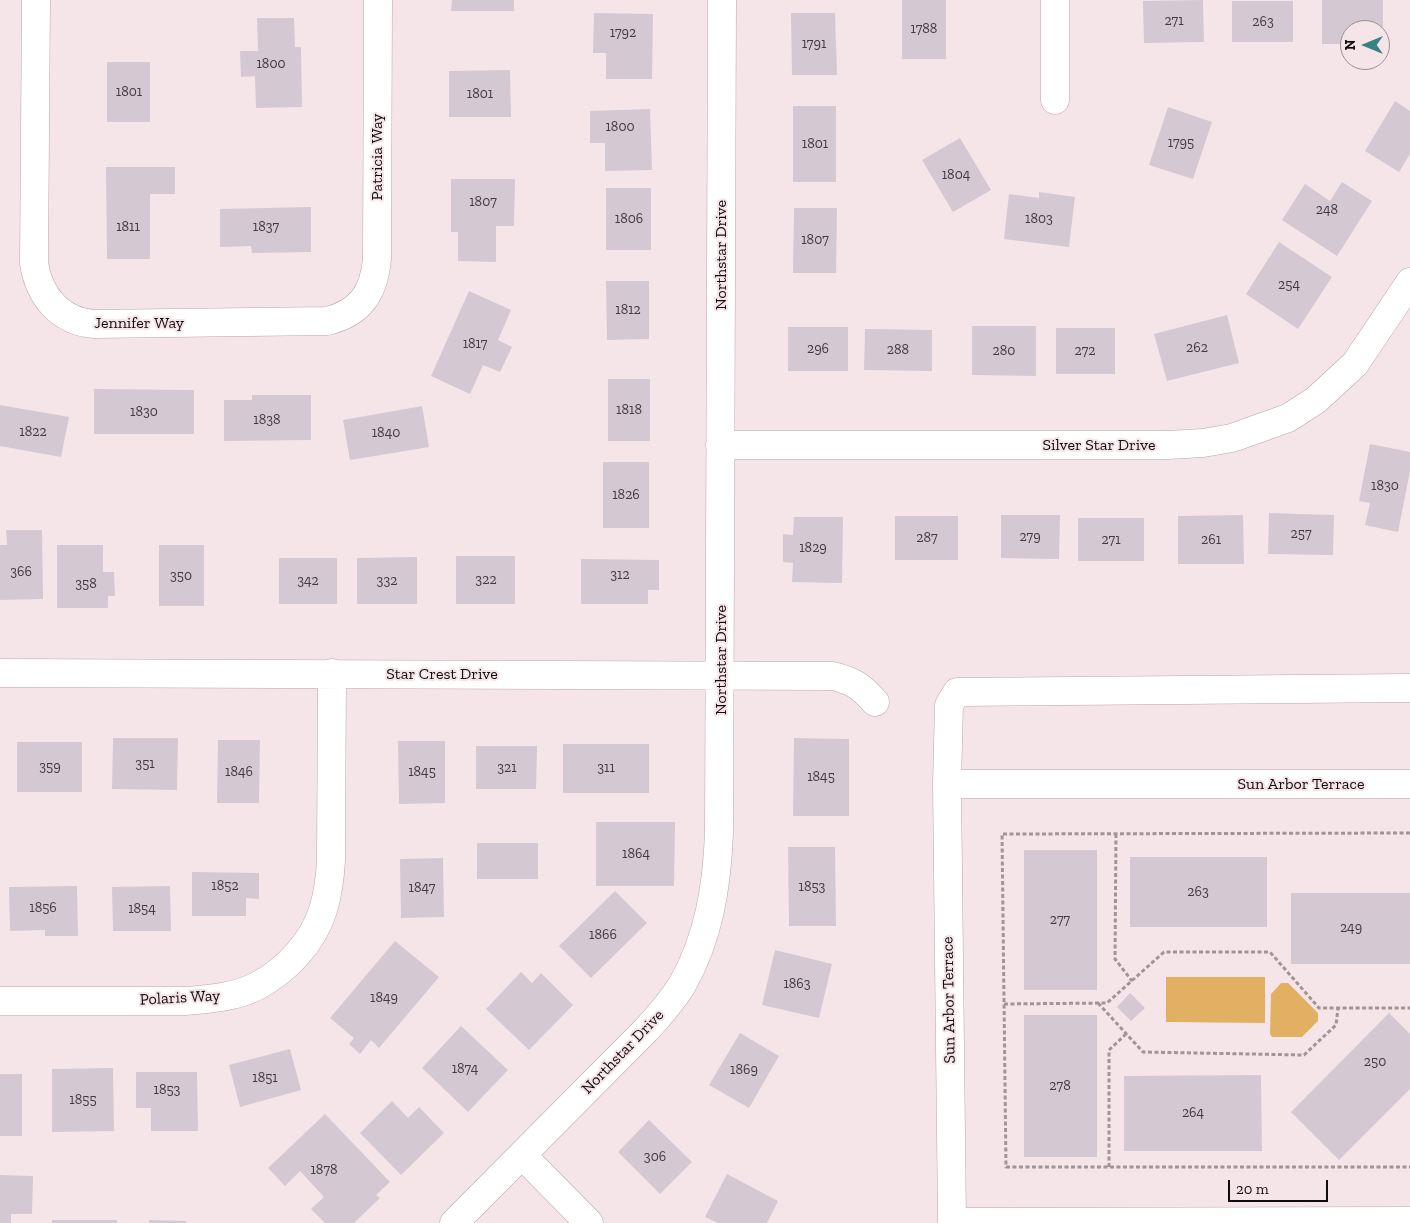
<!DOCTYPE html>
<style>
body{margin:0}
#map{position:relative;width:1410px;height:1223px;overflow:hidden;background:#f6e5e8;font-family:"Zilla Slab",serif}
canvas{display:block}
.north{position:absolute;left:1340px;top:20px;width:50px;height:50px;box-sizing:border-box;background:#f6e5e8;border:1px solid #9a8e90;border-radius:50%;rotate:270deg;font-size:14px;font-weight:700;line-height:20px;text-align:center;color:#100b0c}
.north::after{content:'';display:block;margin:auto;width:18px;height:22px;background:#3a8282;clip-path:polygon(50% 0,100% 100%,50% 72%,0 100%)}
.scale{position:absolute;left:1228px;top:1180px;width:100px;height:22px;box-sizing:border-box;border:2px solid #100b0c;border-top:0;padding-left:6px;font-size:15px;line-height:18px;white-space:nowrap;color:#100b0c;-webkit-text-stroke:4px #f6e5e8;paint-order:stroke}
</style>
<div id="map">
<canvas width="1410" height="1223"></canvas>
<div class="north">N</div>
<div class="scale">20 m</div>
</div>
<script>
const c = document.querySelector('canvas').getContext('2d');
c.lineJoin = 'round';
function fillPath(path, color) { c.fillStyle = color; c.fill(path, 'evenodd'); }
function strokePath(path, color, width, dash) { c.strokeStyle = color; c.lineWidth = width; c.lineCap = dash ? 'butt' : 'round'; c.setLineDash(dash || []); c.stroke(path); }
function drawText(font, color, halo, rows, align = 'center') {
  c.font = font + ' "Zilla Slab",serif'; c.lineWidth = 4; c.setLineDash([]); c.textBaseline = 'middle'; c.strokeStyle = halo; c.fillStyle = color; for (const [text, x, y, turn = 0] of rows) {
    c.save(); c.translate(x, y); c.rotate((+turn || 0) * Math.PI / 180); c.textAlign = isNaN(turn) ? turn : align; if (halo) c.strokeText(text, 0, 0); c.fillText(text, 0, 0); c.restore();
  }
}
const green = new Path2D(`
 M1166,977H1265V1023L1166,1022Z
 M1281,983H1288L1318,1013V1021L1302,1037H1272L1270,1034L1271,994Z`);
const building = new Path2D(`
 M452,0H514V11H451Z
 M902,0H946V59H902Z
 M1203,0L1204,42L1144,43L1143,1Z
 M1322,0H1383V44H1380V30H1350V44H1322Z
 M1232,1H1293V42H1232Z
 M594,13L653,14L652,79H606V53H593Z
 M791,13H835L837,75H792Z
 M257,18H294L295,47H301L302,107L256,108L255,76L241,77L240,51H258Z
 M107,62H150V122H107Z
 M510,70L511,117H449V71Z
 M1395,101L1410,111V154L1399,172L1365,151Z
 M793,106H836V182H793Z
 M1168,107L1212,122L1193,179L1149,165Z
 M650,109L652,170L605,171V143H590V111Z
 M960,138L991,190L953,212L922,160Z
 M106,167H175V194H150V259H107Z
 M451,179H515L514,226H496V262L458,261V232H451Z
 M1342,182L1372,201L1337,256L1282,220L1305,184L1330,201Z
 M606,188H651V250H606Z
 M1039,192L1075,197L1069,247L1004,239L1009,194L1039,198Z
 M311,207V252L252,253L251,246L220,247V209Z
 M794,208H837L836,273H793Z
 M1279,242L1332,277L1298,329L1246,294Z
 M606,281H649V339L607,340Z
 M469,291L511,310L498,340L512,347L500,372L483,365L470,394L431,376Z
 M1227,315L1239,363L1167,381L1154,334Z
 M972,326H1036V376L972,375Z
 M788,327H848V371H788Z
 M1056,328H1115V374H1056Z
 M865,329L932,330V371L864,370Z
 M608,379H650V441H608Z
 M94,389L194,390V434H94Z
 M252,395H311V440L224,441V400H252Z
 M0,405L69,417L61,457L0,446Z
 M422,406L429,447L350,460L343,420Z
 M1370,444L1410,452V471L1398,532L1365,525L1370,503L1359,501Z
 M603,462H649V528H603Z
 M1269,513L1334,515L1333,555L1268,554Z
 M1001,515H1060L1059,559L1001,558Z
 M1243,515L1244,564H1178V516Z
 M895,516H958V560H895Z
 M794,517H843L842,583L792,582L793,563L783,562V534L793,535Z
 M1078,518H1144V561H1078Z
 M6,530H42L43,599L0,600V545H7Z
 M57,545H103V572H114L115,596H108V608H57Z
 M159,545H204V606H159Z
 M456,556H515V604H456Z
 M417,557V604H357V558Z
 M279,558H337V604H279Z
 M581,559L659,560V590H648V604H581Z
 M113,738H178L177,790L112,789Z
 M794,738L849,739V816H793Z
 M218,740H260L259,803H217Z
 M398,741H445V803L399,804Z
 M17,742H82V792H17Z
 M563,744H649V793H563Z
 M476,746H537L536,789H476Z
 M596,822H675L674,886H596Z
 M477,843H538V879H477Z
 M788,847H835L836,926H789Z
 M1024,850H1097V990H1024Z
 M1130,857H1267V927H1130Z
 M443,858L444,917L401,918L400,859Z
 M192,872L259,873V899L246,898V916H192Z
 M77,886L78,936H45V930L10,931L9,887Z
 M170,886L171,931H113L112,887Z
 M615,891L647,923L591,978L559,946Z
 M1291,893H1410V964H1291Z
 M395,941L439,977L379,1048L371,1040L360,1054L349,1044L354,1038L330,1018Z
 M775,950L832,964L819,1018L762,1005Z
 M521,972L532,983L541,973L573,1005L529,1050L486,1009Z
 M1130,993L1145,1008L1131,1021L1117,1007Z
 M1389,1013L1410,1034V1089L1339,1160L1291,1112Z
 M1024,1015H1097V1157H1024Z
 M461,1026L508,1070L468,1112L422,1068Z
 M740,1033L779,1056L749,1108L709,1085Z
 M290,1049L301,1090L240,1107L229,1065Z
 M113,1068L114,1131L52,1132V1069Z
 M136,1072H197L198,1131H151V1108H136Z
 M0,1074H22V1136H0Z
 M1261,1075L1262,1151H1124V1076Z
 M392,1101L408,1118L419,1107L444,1133L401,1175L360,1133Z
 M325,1114L390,1182L376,1195L380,1198L354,1223H325L311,1209L324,1197L300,1171L285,1186L268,1168Z
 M649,1120L692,1162L660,1194L618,1152Z
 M727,1174L778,1201L767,1223H718L705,1217Z
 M0,1175L33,1176L32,1214H11V1223H0Z
 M52,1220H117V1223H52Z
 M149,1220L186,1221V1223H149Z`);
const path = new Path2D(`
 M1410,833L1002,834L1006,1167H1410
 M1116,834L1115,959L1132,981
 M1098,1003L1143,1052L1304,1055L1336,1025L1338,1008
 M1004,1004L1107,1003L1164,952H1270L1319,1008H1410
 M1109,1167V1050L1126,1034`);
const minor = new Path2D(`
 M36,0L34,263C39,296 60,322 95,324L327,321C361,313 374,292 377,259L378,0
 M1055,100V0
 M720,445H1168L1203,443L1232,438L1288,418L1316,400L1355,364L1410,282
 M0,673L833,676C853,681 861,686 875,702
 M1410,688L957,692L949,705L947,784L952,1222L1410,1221
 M947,784H1410
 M0,1001H186C210,999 236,997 257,986C287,970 313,942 323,910C328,894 330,878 331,861L332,673
 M523,1156L589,1223
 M454,1223L646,1030C659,1016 672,1001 682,985C709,938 717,885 719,833L722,0`);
const numberNames = [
 ["271",1174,21],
 ["263",1263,22],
 ["1788",924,29],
 ["1792",623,33],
 ["1791",814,44],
 ["1800",271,64],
 ["1801",129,92],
 ["1801",480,94],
 ["1800",620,127],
 ["1795",1181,143],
 ["1801",815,144],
 ["1804",956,175],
 ["1807",483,202],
 ["248",1327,210],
 ["1806",629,219],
 ["1803",1039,219],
 ["1811",128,227],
 ["1837",266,227],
 ["1807",815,240],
 ["254",1289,285],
 ["1812",628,310],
 ["1817",475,344],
 ["262",1197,348],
 ["296",818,349],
 ["288",898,350],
 ["280",1004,351],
 ["272",1085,351],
 ["1818",629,410],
 ["1830",144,412],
 ["1838",267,420],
 ["1822",33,432],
 ["1840",386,433],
 ["1830",1385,486],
 ["1826",626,495],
 ["257",1301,534],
 ["279",1030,537],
 ["287",927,538],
 ["271",1111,540],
 ["261",1211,540],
 ["1829",813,548],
 ["366",21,572],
 ["312",620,575],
 ["350",181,576],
 ["322",486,580],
 ["342",308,581],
 ["332",387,581],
 ["358",86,584],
 ["351",145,764],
 ["359",50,767],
 ["321",507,768],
 ["311",606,768],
 ["1846",239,772],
 ["1845",422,772],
 ["1845",821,777],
 ["1864",636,854],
 ["1852",225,886],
 ["1853",812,887],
 ["1847",422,888],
 ["263",1198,892],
 ["1856",43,908],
 ["1854",142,909],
 ["277",1060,920],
 ["249",1351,928],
 ["1866",603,935],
 ["1863",797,984],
 ["1849",384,998],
 ["250",1375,1062],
 ["1874",465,1069],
 ["1869",744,1070],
 ["1851",265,1078],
 ["278",1060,1086],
 ["1853",167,1090],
 ["1855",83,1100],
 ["264",1193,1113],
 ["306",655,1157],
 ["1878",324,1170]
];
const streetNames = [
 ["Patricia Way",377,157,-90],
 ["Northstar Drive",721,255,-90],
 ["Jennifer Way",139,323],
 ["Silver Star Drive",1099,445],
 ["Northstar Drive",721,660,-90],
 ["Star Crest Drive",442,674],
 ["Sun Arbor Terrace",1301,784],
 ["Polaris Way",180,998,-3],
 ["Sun Arbor Terrace",949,1000,-91],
 ["Northstar Drive",623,1052,-46]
];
fillPath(green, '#e2b062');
fillPath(building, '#d4c8d2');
strokePath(minor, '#b7a7a9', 29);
strokePath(path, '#a19497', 3, [4, 2.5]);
strokePath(minor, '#fff', 28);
drawText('14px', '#413a3e', null, numberNames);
drawText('16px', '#100b0c', '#f6e5e8', streetNames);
</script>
